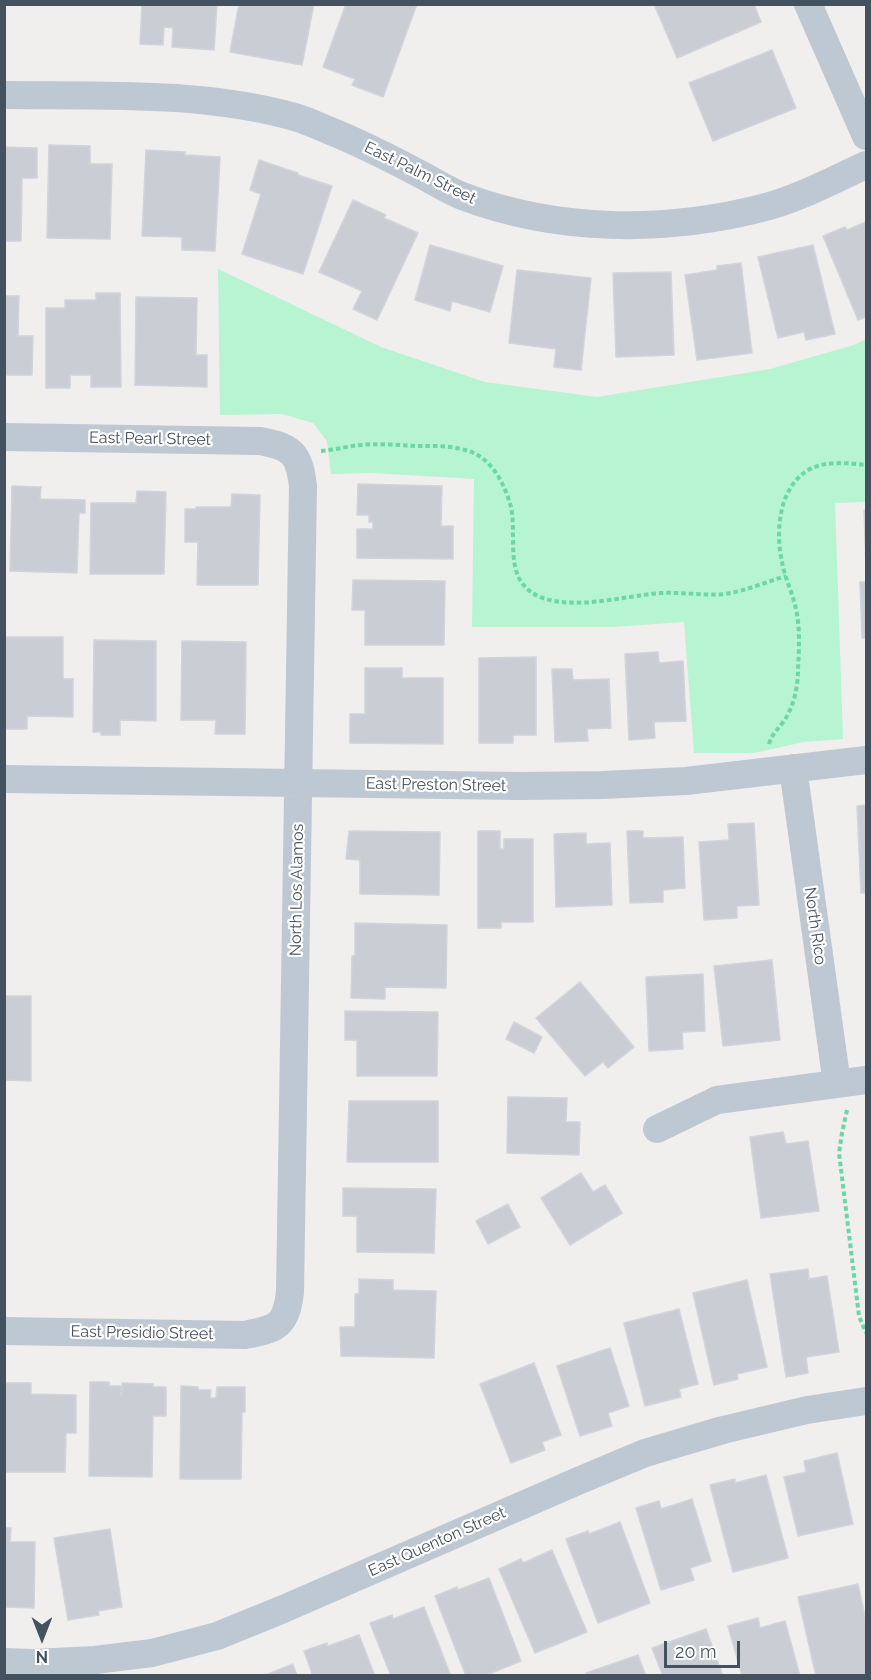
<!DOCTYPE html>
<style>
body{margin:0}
#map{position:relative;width:871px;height:1680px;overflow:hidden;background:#f1eeee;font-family:Raleway,sans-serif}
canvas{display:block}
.frame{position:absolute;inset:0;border:6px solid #44515e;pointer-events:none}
.north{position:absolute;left:12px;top:1608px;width:60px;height:60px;-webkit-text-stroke:4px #fff;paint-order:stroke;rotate:180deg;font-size:16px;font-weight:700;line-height:24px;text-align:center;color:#44515e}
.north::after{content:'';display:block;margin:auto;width:21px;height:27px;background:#44515e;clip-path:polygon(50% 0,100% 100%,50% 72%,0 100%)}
.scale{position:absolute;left:664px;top:1641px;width:76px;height:27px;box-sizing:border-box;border:3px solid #44515e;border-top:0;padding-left:8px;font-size:18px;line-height:21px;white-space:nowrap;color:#44515e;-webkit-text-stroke:4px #fff;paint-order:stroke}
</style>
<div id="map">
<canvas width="871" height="1680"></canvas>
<div class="frame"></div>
<div class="north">N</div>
<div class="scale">20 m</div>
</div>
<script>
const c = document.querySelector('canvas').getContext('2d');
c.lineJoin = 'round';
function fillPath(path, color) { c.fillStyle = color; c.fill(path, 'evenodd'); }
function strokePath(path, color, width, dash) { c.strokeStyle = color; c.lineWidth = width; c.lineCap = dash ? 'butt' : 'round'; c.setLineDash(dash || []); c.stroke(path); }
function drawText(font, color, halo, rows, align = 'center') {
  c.font = font + ' Raleway,sans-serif'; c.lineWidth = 4.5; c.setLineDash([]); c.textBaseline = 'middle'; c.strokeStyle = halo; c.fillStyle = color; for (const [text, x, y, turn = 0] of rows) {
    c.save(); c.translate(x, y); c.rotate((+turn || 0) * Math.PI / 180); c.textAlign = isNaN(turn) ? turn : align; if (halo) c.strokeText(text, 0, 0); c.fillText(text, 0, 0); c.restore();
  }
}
const green = new Path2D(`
 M218,269L381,347L485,382L597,397L770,369L854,345L866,339V502L835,503L843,739L804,742L754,753H694L684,622L613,627H472L474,479L373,473L331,474L327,441L313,423L282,414L220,415Z`);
const building = new Path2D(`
 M142,4H217L214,50L172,47L173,28L164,27L163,45L140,44Z
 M239,4H314L302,65L230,52Z
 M346,4H417L383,97L352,85L355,79L323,67Z
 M654,4H754L761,22L677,58Z
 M772,50L796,108L713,141L689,83Z
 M49,145L90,146V164H112L110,239L47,238Z
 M4,147L37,148V178H22L21,241H4Z
 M146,150L185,152V155L220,157L215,251L182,250V237L142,236Z
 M259,160L298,173V175L332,186L303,274L242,254L261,194L250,190Z
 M353,200L386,215L384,218L418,233L377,320L353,309L362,291L319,272Z
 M866,222V317L858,320L823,236L845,227L847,230Z
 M430,245L503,266L490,312L452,301L450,311L415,300Z
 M813,245L835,334L806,340L804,332L778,338L758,257Z
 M741,263L752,353L697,360L685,275L717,270V266Z
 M517,270L591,278L581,370L554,367L556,349L509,343Z
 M671,272L674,355L616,357L613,273Z
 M96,293H120L121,387H91V375H70V388H46V308H65V300H96Z
 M4,296H19L18,336H33L32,375H4Z
 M136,297L197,298L196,355H207V387L135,385Z
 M358,484L442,486L441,526H453V559L357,558V529H373V522H369V515H357Z
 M12,486L41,487L40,499L85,500V513H79L77,573L10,571Z
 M137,491L166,492L164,574H90L91,503H136Z
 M232,494L260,495L258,585H197L198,542H185V509H196V507H231Z
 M866,510V568L864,511Z
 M353,580L445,581L444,645H365V610H352Z
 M860,582H866V638H862Z
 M4,637H63V679H73V717L27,716V729H4Z
 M94,640L156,641V721L120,720V735H101V732H93Z
 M182,641L246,642L245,734H215L216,720H181Z
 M658,652L659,663L683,661L686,721L654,722L655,738L629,740L625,654Z
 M536,657V735H513V743H479V658Z
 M365,668H402V678H443V744L350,743V714H365Z
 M552,669H572L573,680L609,679L611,728L587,729L588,741L555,742Z
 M866,805V893H861L857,806Z
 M754,823L759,905L737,906V918L704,920L699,842L729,840L728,824Z
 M349,831L440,832L439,895L360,894V860L346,859Z
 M478,831H500V849H504V839H533V922H501V928H478Z
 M627,831H643V838L683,837L685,888L663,890V902L630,903Z
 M586,833V844L610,843L612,905L556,907L554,834Z
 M355,923L447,925L446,988L385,987V999L351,998L352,956H355Z
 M772,960L780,1040L723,1046L714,966Z
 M703,974L705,1031L682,1032L683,1049L649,1051L646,977Z
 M580,982L634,1047L608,1068L603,1062L585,1076L536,1018Z
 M4,996H31V1081L4,1080Z
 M345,1011L438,1012L437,1076H357V1040H345Z
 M514,1022L542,1037L534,1053L506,1039Z
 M508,1097L567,1098L566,1122H580L579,1155L507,1153Z
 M349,1101H438V1162H347Z
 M783,1132L786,1144L808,1141L819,1211L761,1218L750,1137Z
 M581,1173L593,1192L605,1185L622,1213L570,1245L541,1198Z
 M343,1188L436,1189L434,1253L357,1252V1216H343Z
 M508,1204L520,1227L488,1244L476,1221Z
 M808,1269L809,1279L827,1276L839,1352L806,1357L808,1373L786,1377L770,1274Z
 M359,1279L393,1280V1290L436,1291L434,1358L341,1356L340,1327H355V1294H359Z
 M747,1280L767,1367L737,1374L738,1379L714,1385L693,1293Z
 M679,1309L698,1384L679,1389L681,1397L645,1406L624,1323Z
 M610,1348L629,1406L608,1413L612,1426L580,1436L557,1366Z
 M534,1363L561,1435L542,1442L545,1450L511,1463L480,1384Z
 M90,1382H109V1386H121V1396H122V1383L153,1384V1387H166V1416H153L152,1477L89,1476Z
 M4,1383H31V1394L76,1395V1433H66L65,1472H4Z
 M181,1386L198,1387V1390H211L210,1398H216L217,1387H245V1412H242L241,1479H180Z
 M837,1453L853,1524L798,1536L784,1477L806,1472L804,1461Z
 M766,1475L788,1558L733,1572L710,1485L735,1479V1483Z
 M692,1499L711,1561L690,1568L694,1580L661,1590L636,1508L659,1501L661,1509Z
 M620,1522L650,1603L598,1623L566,1539L588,1531L589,1534Z
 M4,1528H11L10,1542H35L34,1608L4,1607Z
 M110,1529L122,1607L98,1611L99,1615L68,1620L54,1538Z
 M552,1550L587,1632L535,1653L499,1569L521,1559L523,1563Z
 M489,1578L521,1661L484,1676H466L435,1596L457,1587L458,1590Z
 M858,1584L866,1621V1676H816L798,1597Z
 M424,1607L451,1676H391L370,1623L392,1615L393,1619Z
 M758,1618L760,1628L785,1621L800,1676H742L728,1626Z
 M706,1629L723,1676H663L652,1648Z
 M359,1635L375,1676H313L304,1651L327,1643L328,1646Z
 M638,1655L646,1676H587L586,1673Z
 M293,1664L297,1676H263Z`);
const path = new Path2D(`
 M321,451C335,450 348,446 361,445C379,443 398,445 416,446C432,446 449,445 465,450C491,456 505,484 511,507C516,530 508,564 522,583C548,619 625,595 661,593C682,592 704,596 725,594C745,591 766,582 786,576
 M769,744C772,734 778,729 784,721C794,706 798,687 798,669C799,651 800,632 797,614C794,596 785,579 782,562C775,530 779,484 812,468C828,461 849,463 866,465
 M847,1110L842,1133L839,1153L859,1316L866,1333`);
const minor = new Path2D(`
 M808,4L866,136
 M4,95C102,96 204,91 298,118C308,121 318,126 328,130C358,142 388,157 418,173C432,180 447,190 462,196C557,232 664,233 762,208C798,199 833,180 866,165
 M4,437L260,441C292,447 299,453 303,486L290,1292C286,1326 277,1329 245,1335L4,1331
 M793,768L837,1084
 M4,779L520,786L603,785L686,781L866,760
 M657,1129L717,1100L866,1080
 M4,1662L33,1663L95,1660L152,1653L217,1636L281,1610L578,1481L645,1453L723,1430L807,1410L866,1401`);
const streetNames = [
 ["East Palm Street",420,173,26],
 ["East Pearl Street",150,439,1],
 ["East Preston Street",436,785,1],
 ["North Los Alamos",297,890,-89],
 ["North Rico",815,926,82],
 ["East Presidio Street",142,1333,1],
 ["East Quenton Street",437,1542,-24]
];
fillPath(green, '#b7f4d1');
fillPath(building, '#cacdd4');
strokePath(building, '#d1d4db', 1.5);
strokePath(path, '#6bd6a6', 4, [4.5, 3]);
strokePath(minor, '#bdc8d2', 28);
drawText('16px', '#44515e', '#fff', streetNames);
</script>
